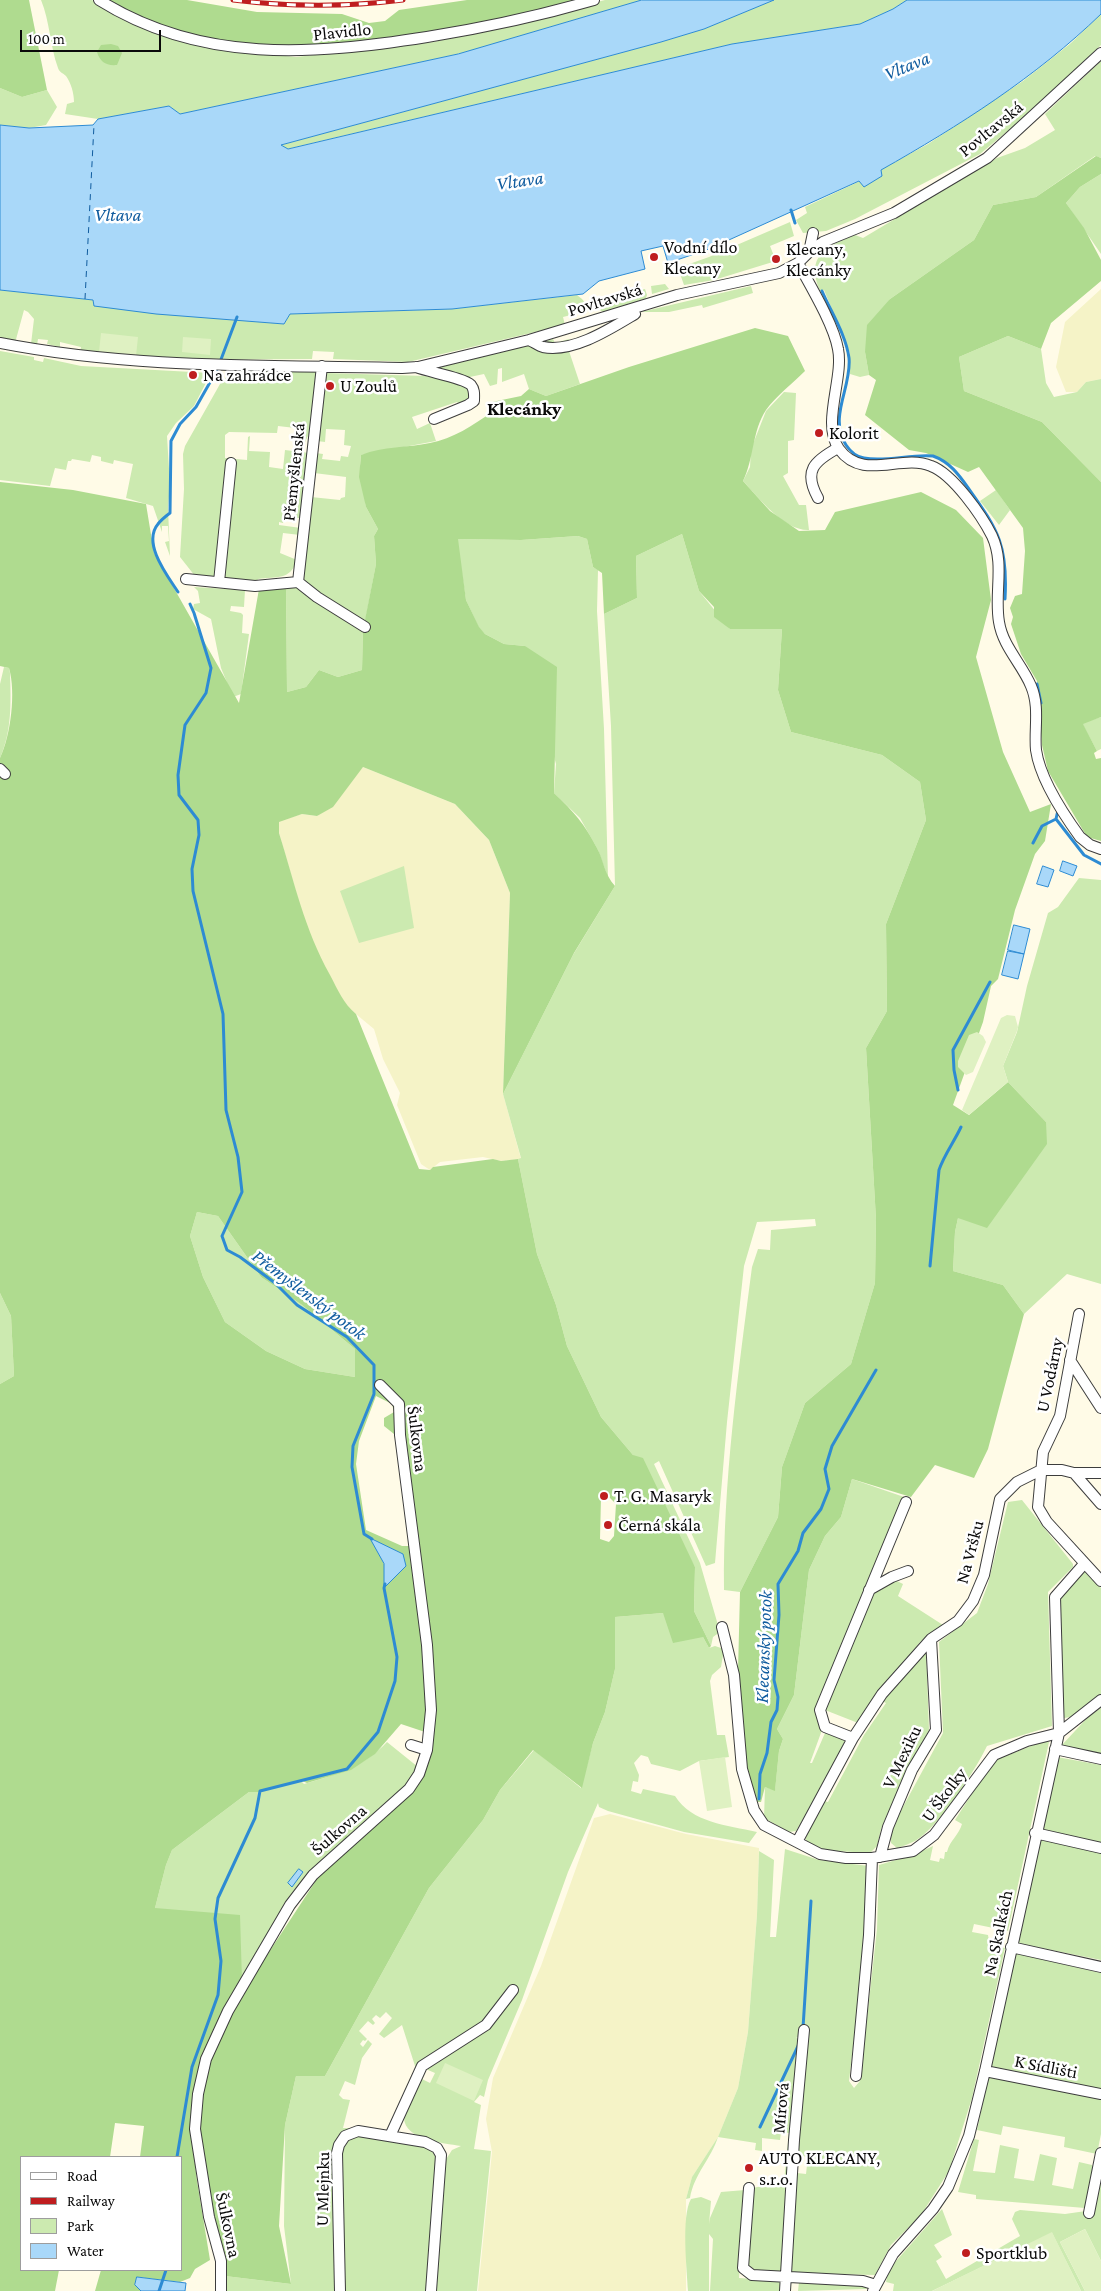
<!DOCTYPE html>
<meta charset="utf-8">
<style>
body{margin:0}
#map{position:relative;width:1101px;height:2291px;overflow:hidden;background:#fffbe7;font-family:"Crimson Pro",serif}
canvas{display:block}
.legend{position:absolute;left:20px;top:2156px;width:162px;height:115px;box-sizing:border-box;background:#fff;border:1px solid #9d9d9d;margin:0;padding:6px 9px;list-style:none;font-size:15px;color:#0a0a0a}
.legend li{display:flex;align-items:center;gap:10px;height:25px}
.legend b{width:25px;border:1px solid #9d9d9d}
.scale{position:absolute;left:20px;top:30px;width:141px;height:22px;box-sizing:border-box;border:2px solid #0a0a0a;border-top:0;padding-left:6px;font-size:15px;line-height:18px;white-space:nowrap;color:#0a0a0a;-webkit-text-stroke:4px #fff;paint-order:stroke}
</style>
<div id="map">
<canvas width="1101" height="2291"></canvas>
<ul class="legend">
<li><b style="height:6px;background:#fff"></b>Road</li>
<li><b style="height:6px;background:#bf1d1f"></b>Railway</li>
<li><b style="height:14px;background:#cceab0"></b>Park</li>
<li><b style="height:14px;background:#a9d8f9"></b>Water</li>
</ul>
<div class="scale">100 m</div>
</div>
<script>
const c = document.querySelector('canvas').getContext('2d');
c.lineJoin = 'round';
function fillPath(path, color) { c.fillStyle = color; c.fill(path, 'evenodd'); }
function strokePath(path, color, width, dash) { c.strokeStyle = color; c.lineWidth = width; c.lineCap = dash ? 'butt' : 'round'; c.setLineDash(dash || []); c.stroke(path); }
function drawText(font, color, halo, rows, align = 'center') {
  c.font = font + ' "Crimson Pro",serif'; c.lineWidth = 5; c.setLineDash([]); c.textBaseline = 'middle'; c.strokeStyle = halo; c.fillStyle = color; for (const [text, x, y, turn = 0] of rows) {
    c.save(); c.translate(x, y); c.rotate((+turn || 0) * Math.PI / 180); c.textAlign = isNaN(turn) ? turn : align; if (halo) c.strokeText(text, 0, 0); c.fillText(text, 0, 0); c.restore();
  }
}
const farmland = new Path2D(`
 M1101,289V379L1086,382L1077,392H1066L1056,367L1065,322Z
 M363,767L455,804L489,840L510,893L503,1094L521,1159L501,1161L483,1157L440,1162L430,1170L421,1164L397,1105L400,1093L383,1059L374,1029L345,1005L319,957L305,923L279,833V821L302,814L317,816Z
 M610,1814L686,1834L759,1848L757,1915L748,2032L738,2088L718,2137L692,2177L686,2199V2291H478L492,2152L486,2119L493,2078L541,1966L594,1818Z`);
const green = new Path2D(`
 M41,0H92L99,5L244,52L296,57L434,42L605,0H642L458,54L180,114L169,106L98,119L65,114L67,104L74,102C74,93 71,83 66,76C63,73 59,72 58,68C50,46 50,22 41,0Z
 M774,0H907L893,9L860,24L732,44L287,149L281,145L661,42L704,29Z
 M1101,14V45L1034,109L980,154L855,219L826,231L803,233L796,220L807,213L805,207L860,181L864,187L880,170L928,144L1023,81L1071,43Z
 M1101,61V158L1095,156L1036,197L993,205L974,240L890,299L865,352L869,375L860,377L850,374V353L824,290L820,291C805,256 826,246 855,235L863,238L997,158L1025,148L1055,130L1045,114Z
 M0,88L22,97L47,90L57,107L46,125L29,128L0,125Z
 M1101,174V254L1066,203L1080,187Z
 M790,222L794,236L770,246L776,261L714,280L684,285L678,268L709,257Z
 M665,284L669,289L652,294L651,286Z
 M751,286L753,293L703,308L702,305L669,312H641Z
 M645,289L647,295L645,301L605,313L598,309L600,302L605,298Z
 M0,290L94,300V305L284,324L290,314L452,309L577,295L582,299L591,310L563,317L565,325L408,362L333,359L334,352L313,351L312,359L141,360L80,353L81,347L60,342V347L47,344L48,340L38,339L37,345L31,344L34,319L28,312L24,310L15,343L0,340Z
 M1008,336L1041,349L1046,383L1054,397L1077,392L1086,382L1101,379V482L1042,422L964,391L959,357Z
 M553,339L555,343L569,339L571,343L568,348L580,384L546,396L529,389L524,374L502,382V368L498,369L497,384L490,386L484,374L465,378L430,368Z
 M0,351L34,357V360L43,362L44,358L81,366L211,373L194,406L176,423L167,436L170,485L168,508L170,556L165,542L169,541L168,526H162V532L153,506L126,498L133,464L114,460L113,464L101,461V457L92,455L90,462L72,459L71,461H68L66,470L55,468L50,486L0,480Z
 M233,370H316L317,373L311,430L305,442H303L304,429L278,426L277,433L229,432L225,435V458L247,460L248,437L250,436L249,451L270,452L269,467L283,469L285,450L309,453L302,518H294L295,505L287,504L283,523L279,522V525L301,528L300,535L283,533L280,553L297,560C290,581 277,576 258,579L257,581L195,576L180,557L184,489L183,454L185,446L220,384Z
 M325,373L425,376L465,384L469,388L470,397L461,406L457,402L412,417L417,429L430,423L436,441L361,455L360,465L366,507L378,529L374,536L376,564L365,622L303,583L311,497L340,500L341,498L345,497L346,477L314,473L316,453L323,454L322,459L340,461L341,456L348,457L351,446L344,445L345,430L326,429L325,442L317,441Z
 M784,392L796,393L794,440L788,441V473L783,476L799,505H806L809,530C784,531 759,498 743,481L750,467L751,449L766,411Z
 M996,490L1010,510L999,525L980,501Z
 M682,534L699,591L730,629H782L778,690L791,732L882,755L920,782L926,820L886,924L887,1011L866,1048L876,1219L875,1283L851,1364L805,1403L782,1467L778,1517L740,1592L724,1590C723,1482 738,1374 752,1267L758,1249L770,1250L771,1230L816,1226L815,1219L757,1222L744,1266L727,1422L715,1563L706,1566L659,1461L654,1464L700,1563L720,1632L713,1637L711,1646L694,1611L695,1567L633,1455L601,1417L567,1346L556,1305L537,1254L518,1159L521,1158L503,1094L573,955L615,886L611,726L604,614L637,598L636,556Z
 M578,536L587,539L593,567L598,570L597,611L604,729L608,878L598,850L580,818L554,793L556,764L525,646L504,644L485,634L479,628L466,600L457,541L458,539L521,540Z
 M194,587L245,590L244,607L231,606L230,611L241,613L243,615L242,633L249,634L241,694L233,697L221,668L211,619L193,609L194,604L200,603L198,591Z
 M286,587H300L363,630L362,670L338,677L319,670L306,687L287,692Z
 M4,667L9,668L10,673C11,702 12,731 0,758V684Z
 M1101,717V749L1097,751L1082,723Z
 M404,866L414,928L359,943L340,891Z
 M1079,878L1101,880V1284L1067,1274L1024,1314L1003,1285L953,1271L955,1232L958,1218L1046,1122L1008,1082L1003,1066L1017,1032L1027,986L1048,913L1058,907Z
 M197,1212L218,1216L261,1277L302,1305L355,1349V1377L305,1369L266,1351L225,1322L203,1277L190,1236Z
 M0,1293L11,1316L14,1376L0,1384Z
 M852,1479L904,1497L816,1715L822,1730L810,1763H812L825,1733L844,1738L846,1741L831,1772L796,1831L789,1832L764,1818L765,1787L775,1790L779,1751L783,1739L777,1729L794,1695L809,1570L825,1536L841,1517Z
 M1022,1500L1073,1564V1567L1048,1592L1052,1726L987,1746C975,1771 938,1828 915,1841C909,1844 903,1846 897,1848L891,1843V1829L943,1733L939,1642L977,1613L988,1584L1008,1502Z
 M1084,1571L1101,1588V1694C1090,1703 1077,1719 1062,1718L1059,1599Z
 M895,1580L903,1584L898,1596L943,1625L920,1642L858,1723L825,1710L870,1594Z
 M663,1613L703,1637L709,1648L715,1646L724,1649L721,1667L712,1675L710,1681L717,1735H725L729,1757L699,1761L680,1771L651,1764L648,1757L641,1755L634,1763L639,1775L638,1782L633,1781L631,1791L641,1794L643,1789L675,1796C692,1823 727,1825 757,1832L749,1843L684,1832L608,1811L599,1807L598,1803L568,1872L522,2000L488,2080L484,2097L480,2095L474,2102L481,2105L474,2149L491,2151L477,2291H435L445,2161L452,2150L461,2146C443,2143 405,2140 404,2118L422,2079L430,2083L435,2073L428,2070L423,2063L418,2067L415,2066L402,2025L384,2038L379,2034L392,2018L386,2012L380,2018L376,2015L372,2019L375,2023L373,2025L368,2021L359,2031L367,2039L365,2041L363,2040L360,2044L363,2047L368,2040L372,2044L362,2058L355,2085L345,2081L339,2095L343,2099L350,2100L343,2128H357L341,2137L336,2291H223L225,2276L291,2284L284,2226L285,2125L296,2076H325L429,1888L483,1820L500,1790L534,1750L581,1788L593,1743L605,1712L615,1669V1617Z
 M926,1647L929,1730L896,1794L881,1829L877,1846L870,1853L821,1850L808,1845L805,1837L824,1801L828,1802L864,1735L886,1703L882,1701Z
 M1101,1708V1754L1061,1746L1088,1717Z
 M1044,1741L1049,1742L1008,1931L974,1924L972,1932L988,1935L989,1941L999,1944V1947L1005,1948L972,2098L949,2171L921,2215L891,2245L875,2275L790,2273L797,2173L806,2174L808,2157L798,2155L809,2030L796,2038L800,2039L782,2273L752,2271L748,2266L753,2188L784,2181L789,2133L781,2132L780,2140L762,2138V2151L755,2150L756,2143L718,2137C711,2159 694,2174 690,2198L686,2199L692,2177L718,2137L738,2088L748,2032L757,1915L759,1851L774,1860L770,1937H776L785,1849L819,1860L869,1866L867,1928L849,2081L854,2088L860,2081L877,1929L879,1865L913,1855L933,1846L930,1860L939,1862L940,1858L944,1859L945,1852H947C950,1840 959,1835 962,1824L955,1820L993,1761Z
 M387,1742L418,1767L411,1782L323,1860L242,1981L155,1908L166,1865L172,1850L249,1792H259L300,1780L304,1784C337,1774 362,1768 387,1742Z
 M1057,1757L1101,1765V1843L1042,1831Z
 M1040,1839L1101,1853V1960L1017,1943Z
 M1015,1953L1101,1973V2090L990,2066Z
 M989,2075L1101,2098V2134L1097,2154L1064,2147L1065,2137L1003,2126L1001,2135L977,2130Z
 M358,2135L427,2146L431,2149L437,2159L428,2291H344L341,2154L346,2141Z
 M974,2139L979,2140L973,2171L995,2173L1000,2145L1019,2149L1014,2178L1034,2181L1040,2154L1057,2158L1052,2185L1073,2189L1079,2162L1092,2165L1094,2169L1085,2208L976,2199V2195L958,2192Z
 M1101,2171V2261L1085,2229L1060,2242L1085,2291H1081L1052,2233L932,2291H893L894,2284L886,2282L889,2269L942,2209L952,2235L934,2245L942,2257L936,2261L946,2279L1020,2236L1012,2219L1015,2212L1020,2210L1065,2214L1093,2210Z
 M745,2190L739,2278L782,2281L781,2291H710L713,2239L709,2234V2291H688C687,2270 681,2216 691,2199L701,2197L711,2201L709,2224L710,2218L721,2192Z
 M799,2282L864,2286L867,2289L798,2291Z`);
const forest = new Path2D(`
 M0,0H29L47,90L22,97L0,88Z
 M104,0H187L257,12L342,14L369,23L385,21L399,10L467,0H577L541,11L391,40L261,48L208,40L150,23Z
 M111,44L118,46L122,53L117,65C106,66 100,62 97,52L101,45Z
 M1096,156L1101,158V174L1080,187L1066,203L1084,228L1101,260V281L1051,323L1041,349L1008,336L959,357L964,391L1042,422L1101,482V717L1083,724L1097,751L1094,753L1096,759L1101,758V841L1087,837L1048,771L1042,745L1037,681L1021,654L1011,624L1013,617L1010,608L1015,596L1022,594L1025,551L1023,528L979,467L968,472L926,453L909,450L865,415L876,380L869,375L865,352L867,325L890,299L974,240L993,205L1036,197Z
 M755,328L788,336L805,371C793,383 776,396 766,410C752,431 754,459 743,481L770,511L799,531L825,530L835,512L921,492L956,510L983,538L991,600L976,657L1003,752L1030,812L1051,804L1045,841L1035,854L1015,910L998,979L991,986L983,1022L953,1105L969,1115L1008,1082L1046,1122L1047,1144L987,1228L958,1218L955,1232L953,1271L1003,1285L1024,1314L988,1449L974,1478L935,1465L911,1497L852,1479L841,1517L825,1536L809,1570L794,1695L777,1729L783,1739L779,1751L775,1791L765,1787L761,1802H756L748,1775L738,1671L740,1592L778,1517L782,1467L805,1403L851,1364L875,1283L876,1219L866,1048L887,1011L886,924L926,820L920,782L882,755L791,732L778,690L782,629H730L714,617V607L699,591L682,534L636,556L637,598L604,614L602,573L593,567L587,539L578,536L521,540L458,539L466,600L479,627L485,634L504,644L525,646L557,667L554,793C574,812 584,823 597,848C604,861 604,874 615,886L574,953L503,1094L510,893L489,840L455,804L363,767L333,807L317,816L302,814L279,822V833C295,884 304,928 330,975C338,990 343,1003 356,1014L419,1169L430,1170L433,1167L493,1159L501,1161L518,1159L537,1254L556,1305L567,1346L601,1417L633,1455L643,1458L695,1567L694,1611L711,1646L709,1648L703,1637L673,1643L663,1613L615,1617V1669L605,1712L593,1743L582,1788L533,1750L500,1790L483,1820L429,1888L325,2076H296L285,2125L279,2226L291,2284L225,2276L199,2130L193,2148L197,2181L210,2260L195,2269L190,2278L180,2282L137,2277L135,2285L141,2291H95L101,2270H181V2157H140L144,2126L115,2123L110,2157H21V2270H59L55,2291H0V1384L14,1376L11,1316L0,1293V758C11,735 16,692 9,668L0,666V482L73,490L146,504L154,553L239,703L259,589L286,587L287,692L306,687L319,670L338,677L362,670L363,630L376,564L374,536L378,529L366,507L359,477L361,455C384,446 407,448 430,443C453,439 473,425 492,412V402L521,396L529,389L546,396L629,367ZM197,1212L218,1216L261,1277L302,1305L355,1349V1377L305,1369L266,1351L225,1322L203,1277L190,1236ZM376,1396L392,1404L394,1412L384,1418V1426L394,1434L398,1451L410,1546H402L366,1530L356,1464L359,1441ZM601,1496H608L616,1504L614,1536L609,1542L600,1539ZM401,1724L425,1732L418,1767L405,1788L348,1837L346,1835L223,2022L242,1981L240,1915L155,1908L166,1865L172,1850L249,1792H259L300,1780L307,1783L351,1770L375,1754Z`);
const pitch = new Path2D(`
 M101,333L138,337L136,356L99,352Z
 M183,337L211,339L210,355L182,352Z
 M1007,1015L1015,1016L1018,1027L1017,1031L1003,1066L1008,1082L969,1115L962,1110L1001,1018Z
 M977,1032L983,1036L986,1042L973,1072L966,1075L958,1067V1061L969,1035Z
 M725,1757L732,1807L707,1811L699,1761Z
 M445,2063L483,2080L474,2101L436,2083Z
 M1085,2229L1101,2261V2291H1085L1060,2242Z
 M1052,2232L1081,2291H932Z`);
const water = new Path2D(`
 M642,0H774L704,29L661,42L281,145L288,149L732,44L860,24L893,9L907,0H1101V14C1036,77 959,126 881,170L882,176L864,187L859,181L709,249L668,263L663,246L641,251L645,269L599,281L583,294L452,309L290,314L284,324L156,314L94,306L93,300L0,290V125L29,128L93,125L98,119L169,106L180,114L458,54Z
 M1063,861L1077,866L1073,876L1060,871Z
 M1043,866L1054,870L1048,887L1037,884Z
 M1014,925L1030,929L1024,954L1008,950Z
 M1008,951L1024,954L1018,979L1002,975Z
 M370,1538L403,1554L406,1566L384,1588V1564Z
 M299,1869L303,1872L292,1887L288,1883Z
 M137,2277L186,2283L185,2291H141L135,2285Z`);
const stream = new Path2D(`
 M791,210L795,223
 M822,291C831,312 846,335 849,358C852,387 828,417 846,445C850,451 857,457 864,458C886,462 911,454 933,456C950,462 959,475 969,489C999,531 1008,547 1005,599
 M178,592C167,575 142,543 158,524C161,520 166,516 170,513L171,441L180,424L196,407L217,370L237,317
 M190,604L194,613L211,668L206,693L185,725L178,775L179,795L198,820L199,835L192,869L193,891L223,1014L226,1110L238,1157L242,1192L222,1236L227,1250L240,1257L275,1283L297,1305L347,1337L374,1365V1394L353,1446L352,1467L364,1534L372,1539
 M1037,684L1041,703
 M1056,819L1084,855L1101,864
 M1033,843L1042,826L1056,819L1058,810
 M958,1090L954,1070L953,1050L990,982
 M930,1266L939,1170C944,1155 954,1142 961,1127
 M759,1799L760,1774L767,1753L771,1722L777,1710L778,1697L774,1680L779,1615L778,1584L798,1551L803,1533L821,1509L829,1489L825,1469L832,1446L876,1370
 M803,2028L811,1901
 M760,2127L799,2044
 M177,2157L192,2067L218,1995L221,1961L215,1919L218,1898L255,1818L260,1791L347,1769L378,1732L395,1681L397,1657L384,1588L385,1584
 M159,2291L166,2270`);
const ferry = new Path2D(`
 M85,299L94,125`);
const minor = new Path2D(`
 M99,0C201,64 313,55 427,37C483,28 539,16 594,0
 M809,252L813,233
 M798,263C810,285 834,325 838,349C844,378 821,424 839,449C863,482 901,453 931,466C953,474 982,516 992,536C1005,564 994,593 999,622C1003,647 1022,664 1031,686C1040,707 1034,729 1036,750C1040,778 1064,815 1080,837L1090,845L1101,849
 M529,340C534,342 539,346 543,347C573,353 610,329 635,314L633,309
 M0,343C132,369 267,365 402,368L418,367L529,340L677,295L779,273L798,263L809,252L823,242L894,213L987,158L1101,53
 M416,367C428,372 464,378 471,385C475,390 474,395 474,401L468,405L434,419
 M818,498C803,471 814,461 838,448
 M186,579L255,586L298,582L317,597L365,627
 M219,582L231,463
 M298,582L322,366
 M0,769L5,774
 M1079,1314L1060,1416L1043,1452L1038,1507L1047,1522L1101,1581
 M1070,1360L1101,1408
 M1074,1473L1101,1504
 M869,1590L892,1577L908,1571
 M722,1627L734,1675L742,1769L754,1810L764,1825L820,1854L846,1858H872L913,1851L934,1835L994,1755L1027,1741L1059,1733L1101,1700
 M853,1738L825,1727L820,1710L906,1502
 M411,1745L427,1750
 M1055,1749L1101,1759
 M1035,1833L1101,1848
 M797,1842L853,1738L882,1694L931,1639L958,1621L973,1601L984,1575L1000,1499L1017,1482L1041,1470H1062L1074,1473H1101
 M880,1857L888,1827L912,1770L936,1730L931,1639
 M1011,1947L1101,1967
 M985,2071L1101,2094
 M856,2076L869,1935L872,1858
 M390,2136L422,2066L486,2025L513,1990
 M749,2188L743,2268L752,2275L863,2281L876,2285
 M1089,2213L1101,2153
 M221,2291V2261L209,2217L195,2129L198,2094L206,2059L228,2011L290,1905L313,1875L409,1789L419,1774L427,1750L431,1710L427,1645L400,1435L399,1404L380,1385
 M340,2291L337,2153L339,2145L345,2136L358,2131L425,2142L437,2148L441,2155L431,2291
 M785,2291L794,2140L804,2030
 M873,2291L893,2254L933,2209L948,2187L969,2136L985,2071L1059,1733L1055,1597L1084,1564`);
const rail = new Path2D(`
 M233,0C290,7 347,7 403,0`);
const markers = [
 [654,257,5,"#bf1d1f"],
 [776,259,5,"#bf1d1f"],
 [193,375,5,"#bf1d1f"],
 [330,386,5,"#bf1d1f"],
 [819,433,5,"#bf1d1f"],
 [604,1496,5,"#bf1d1f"],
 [608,1525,5,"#bf1d1f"],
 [749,2168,5,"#bf1d1f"],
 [966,2253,5,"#bf1d1f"]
];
const streetNames = [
 ["Plavidlo",342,32,-6],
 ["Povltavská",991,129,-39],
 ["Povltavská",605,300,-17],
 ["Přemyšlenská",294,472,-84],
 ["U Vodárny",1050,1375,-78],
 ["Šulkovna",417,1439,83],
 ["Na Vršku",970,1552,-75],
 ["V Mexiku",902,1757,-64],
 ["U Školky",944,1795,-53],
 ["Šulkovna",339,1830,-41],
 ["Na Skalkách",998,1933,-78],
 ["K Sídlišti",1046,2067,11],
 ["Mírová",781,2108,-85],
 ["U Mlejnku",323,2189,-89],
 ["Šulkovna",228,2225,78]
];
const poiNames = [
 ["Vodní dílo",664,247],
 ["Klecany",664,268],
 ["Klecany,",786,249],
 ["Klecánky",786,270],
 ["Na zahrádce",203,375],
 ["U Zoulů",340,386],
 ["Kolorit",829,433],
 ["T. G. Masaryk",614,1496],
 ["Černá skála",618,1525],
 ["AUTO KLECANY,",759,2158],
 ["s.r.o.",759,2179],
 ["Sportklub",976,2253]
];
const waterNames = [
 ["Vltava",907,66,-22],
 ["Vltava",520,181,-8],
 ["Vltava",118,215],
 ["Přemyšlenský potok",309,1295,37],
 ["Klecanský potok",764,1647,-88]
];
const neighbourhoodNames = [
 ["Klecánky",524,409]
];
fillPath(farmland, '#f5f3c7');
fillPath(green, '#cceab0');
fillPath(forest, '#afdb8f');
fillPath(pitch, '#dff1c2');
fillPath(water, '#a9d8f9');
strokePath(water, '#2d8bd3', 1);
strokePath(stream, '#2d8bd3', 3);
strokePath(ferry, '#105c9f', 1, [6, 5]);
strokePath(minor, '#3d3d3d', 12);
strokePath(minor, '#fff', 10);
strokePath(rail, '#bf1d1f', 5);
strokePath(rail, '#fff', 3, [9]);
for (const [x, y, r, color] of markers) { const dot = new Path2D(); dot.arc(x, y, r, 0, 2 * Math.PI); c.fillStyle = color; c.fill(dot); strokePath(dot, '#fff', 2); }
drawText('18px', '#0a0a0a', '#fff', streetNames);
drawText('18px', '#0a0a0a', '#fff', poiNames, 'left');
drawText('italic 19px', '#105c9f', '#fff', waterNames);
drawText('bold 19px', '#0a0a0a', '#fff', neighbourhoodNames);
</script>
